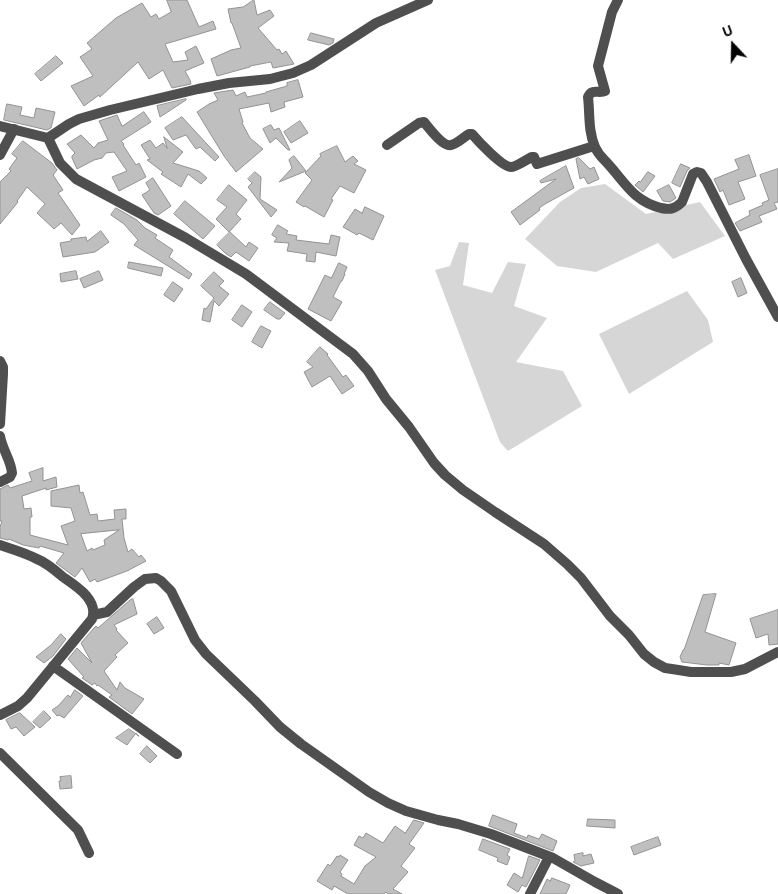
<!DOCTYPE html>
<style>
body{margin:0}
#map{position:relative;width:778px;height:894px;overflow:hidden;background:#fff;font-family:Ubuntu,sans-serif}
canvas{display:block}
.north{position:absolute;left:708px;top:20px;width:50px;height:50px;-webkit-text-stroke:4px #fff;paint-order:stroke;rotate:339deg;font-size:14px;font-weight:700;line-height:20px;text-align:center;color:#000}
.north::after{content:'';display:block;margin:auto;width:18px;height:22px;background:#000;clip-path:polygon(50% 0,100% 100%,50% 72%,0 100%)}
</style>
<div id="map">
<canvas width="778" height="894"></canvas>
<div class="north">U</div>
</div>
<script>
const c = document.querySelector('canvas').getContext('2d');
c.lineJoin = 'round';
function fillPath(path, color) { c.fillStyle = color; c.fill(path, 'evenodd'); }
function strokePath(path, color, width, dash) { c.strokeStyle = color; c.lineWidth = width; c.lineCap = dash ? 'butt' : 'round'; c.setLineDash(dash || []); c.stroke(path); }
const green = new Path2D(`
 M605,184L646,214L700,202L725,236L673,259L658,243L596,272L557,266L525,239L560,202L581,188Z
 M459,242L469,243L463,285L492,293L508,262L526,264L514,306L547,318L516,362L563,371L582,406L508,451L500,442L435,270L450,266Z
 M687,291L708,320L713,342L629,394L599,334Z`);
const building = new Path2D(`
 M167,0H187L199,27L213,21L216,29L165,44L173,62L188,60L185,52L196,46L204,63L185,71L190,80L191,84L172,88L163,70L149,79L138,62L100,97L99,95L84,106L71,86L93,76L80,57L92,49L87,43L116,18L142,3L151,17L156,14L159,19L171,12Z
 M254,0L257,15L270,10L274,16L258,28L277,50L279,49L282,54L286,51L294,64L273,68L271,62L250,66V67L217,76L211,59L231,50L241,48L232,23H231L228,9L243,7Z
 M311,33L334,39L333,43L329,45L308,40Z
 M56,56L63,63L41,81L35,74Z
 M298,80L303,97L284,102L285,107L271,112L269,103L239,109L243,122L242,123L250,138L263,149L236,172L224,156L197,112L209,104L218,100L214,93L233,90L236,96L245,92L247,97L266,93V92L287,86V83Z
 M186,99V100L160,117L157,106Z
 M7,104L22,107L20,115L34,118L36,108L55,112L51,128L47,130L4,120Z
 M144,112L151,122L121,141L124,144L123,145L136,165L139,163L146,177L119,191L112,177L127,171L114,152L106,153L102,158L94,160L77,169L72,158V156L75,153L67,144L81,135L94,148L98,143L108,140L99,121L117,115L122,126Z
 M182,117L219,157L215,161L200,147L196,149L186,135L173,140L165,128Z
 M300,121L308,133L291,143L284,132Z
 M271,125L274,130L279,128L290,150H288L276,138L270,143L263,129Z
 M164,137L183,152L173,163L199,171L207,178L201,184L188,174L181,187L161,174L163,172L147,160L150,159L141,145L150,140L156,148L163,143L167,148Z
 M23,141L52,163L57,170L53,175L63,190L58,193L80,225L72,235L61,223L54,229L37,213L45,204L27,187L17,201L18,202L0,224V182L11,171L9,169L17,158L12,154Z
 M337,146L345,162L353,156L358,161L354,164L366,170L354,193L340,186L331,199L333,200L324,217L305,206L304,207L296,202L312,180L305,173L321,156L320,154Z
 M749,155L756,176L738,182L745,199L729,205L723,190L720,192L714,179L739,169L735,160Z
 M294,156L306,171L279,182L292,168L289,160Z
 M579,158L590,169L594,167L599,179L588,184L584,177L580,179L576,159Z
 M681,164L690,168L687,171L680,187L672,183Z
 M566,166L574,188L545,204L539,208L540,210L520,225L511,212L556,179L541,183L540,181Z
 M778,169V202L774,203L777,209L759,216L762,222L740,231L735,223L750,215L749,211L763,205L762,203L769,200L760,175Z
 M255,172L261,177L260,199L277,210L271,217L248,187L252,183L248,179Z
 M648,172L655,176L643,192L635,185L639,181L640,182Z
 M153,178L171,206L158,215L154,213L142,195L150,190L146,183Z
 M229,185L247,200L236,214L241,219L229,232L216,219L227,207L217,200Z
 M669,185L676,198L670,202L663,201L657,191Z
 M185,201L215,226L203,239L174,214Z
 M365,207L384,216L373,240L359,233L357,235L343,227L355,209L362,213Z
 M116,208L137,220L145,228L157,235L155,238L173,250L169,257L192,274L189,279L134,245L138,240L124,224L111,215Z
 M278,225L288,231L286,234L297,236L296,240L329,244L331,235L340,237L336,256L316,252L315,262L306,261L307,254L287,251L289,243L274,242L277,238L272,235Z
 M101,231L109,242L95,252L63,257L60,243L71,241V239L86,237L87,241Z
 M230,232L246,247L249,242L258,248L249,261L236,252L231,257L225,253L217,245Z
 M129,262L163,268L161,276L128,268Z
 M339,263L347,267L344,274H345L342,281H341L333,297L342,302L331,321L308,309L325,275L331,278Z
 M76,271L78,279L61,282L60,274Z
 M99,271L103,280L84,288L80,279Z
 M214,272L224,281L219,286L229,294L219,306L214,301L210,322L202,320L204,308L206,309L214,298L201,286Z
 M741,278L747,293L738,297L732,282Z
 M173,282L183,289L174,302L164,295Z
 M270,302L285,313L280,319H277L264,310Z
 M242,305L252,312L242,327L232,320Z
 M261,326L271,331L262,348L252,342Z
 M320,347L328,354L327,355L343,377L346,375L354,386L342,394L330,376L312,387L304,372L313,367L307,362Z
 M43,468V481L56,477L57,487L46,490V488L22,496L24,509L31,508L32,517H30V535L68,545L61,526L75,521L71,508L51,506V491L79,485L80,493L83,492L90,515L97,514L98,521L115,519L114,510L126,509V519H122L124,538L128,552L132,549L139,557L141,555L146,561L127,571L97,582L95,579L90,582L82,568L75,577L56,563L64,553L40,546L39,548L23,545L9,539L8,540L0,538V527L2,521H0V489L8,485L10,488L32,481L29,473ZM119,530L104,540L105,545L93,550L92,548L87,551L81,534Z
 M716,594L705,632L736,643L729,665L719,663V665H707L682,662L680,657L683,650H684L703,595Z
 M133,599L137,614L114,625L117,629L116,630L128,643L115,655L117,657L104,671L117,690L120,682L125,688L144,699L132,714L109,697L112,695L98,685L97,686L95,683L92,685L82,678L84,677L68,659L77,648L92,663L81,643L94,628L96,626L98,628L130,600Z
 M778,610V644L769,645L768,634L756,638L750,619Z
 M157,617L164,628L154,634L147,624Z
 M61,634L66,639L53,656L44,663L36,657L51,645Z
 M75,690L83,696L64,718L59,715L57,716L52,710L58,706L68,695L70,697Z
 M44,711L51,718L40,728L33,722Z
 M20,713L35,727L24,736L16,727L11,729L6,720Z
 M129,729L139,736H138L136,733L127,745L116,738Z
 M147,746L157,756L150,763L140,754Z
 M71,776L72,788L60,789L59,781H61L60,777Z
 M493,815L517,824L514,833L527,838L528,835L539,839L542,834L557,841L553,851L489,826Z
 M588,819L615,820V828L587,826Z
 M414,820L424,823L409,844L415,848L401,866L408,872L393,889L402,894H388L386,892L384,894H348L334,886L332,890L317,881L328,864L330,866L337,856L339,857L340,855L348,860L340,872L342,874L341,876L354,884L365,866L376,857L354,845L359,836L363,838L366,833L383,843L395,826L405,833Z
 M658,837L661,845L634,855L631,847Z
 M483,839L510,849L507,855L510,857L507,865L497,861L498,858L479,850Z
 M583,853V856L591,854L594,863L581,866L573,862L575,861L574,855Z
 M529,856L540,860L526,887L522,885L518,892L507,885L514,873L522,878Z
 M552,878L570,885L566,894H540L547,879L550,881Z`);
const minor = new Path2D(`
 M618,0L612,12L598,66L605,91C599,94 592,88 588,97C590,114 588,131 595,147C599,156 603,158 609,165C626,184 634,201 661,208C670,210 675,209 682,202L693,174L697,172L701,173L707,182L746,259L778,317
 M48,138L69,124L79,119L110,110L198,89L229,83L270,79L293,73L311,65L376,23L428,0
 M387,145L419,123L424,122C429,128 443,147 451,145C457,144 464,137 469,134H472C478,141 502,167 511,167C516,167 527,159 532,157H534L537,164L594,146
 M0,155L14,129
 M0,361L3,367V374L0,424
 M0,436C2,449 11,460 12,473L10,477L0,482
 M0,545C12,549 26,553 37,559C47,563 55,570 63,577C76,586 99,600 92,619L27,698L18,706L0,715
 M93,615L107,612L134,587L145,579L156,578L161,581L171,591L195,640L206,654L255,701L280,727L301,744L369,792L388,803L406,811L438,820L458,824L491,834L553,858L595,882L618,894
 M53,666L177,754
 M0,753L78,830L89,853
 M530,894L549,857`);
const tertiary = new Path2D(`
 M0,126L48,138L60,163L76,179L186,238L246,274L353,354L368,371L386,399L409,427L434,463L445,475L463,490L495,512L544,544L567,564L581,578L610,616L629,635L644,654L654,662L665,668L672,669L691,672H731L745,669L778,652`);
fillPath(green, '#d6d6d6');
fillPath(building, '#bfbfbf');
strokePath(building, '#939393', 1);
strokePath(minor, '#4f4f4f', 10);
strokePath(tertiary, '#4f4f4f', 10);
</script>
